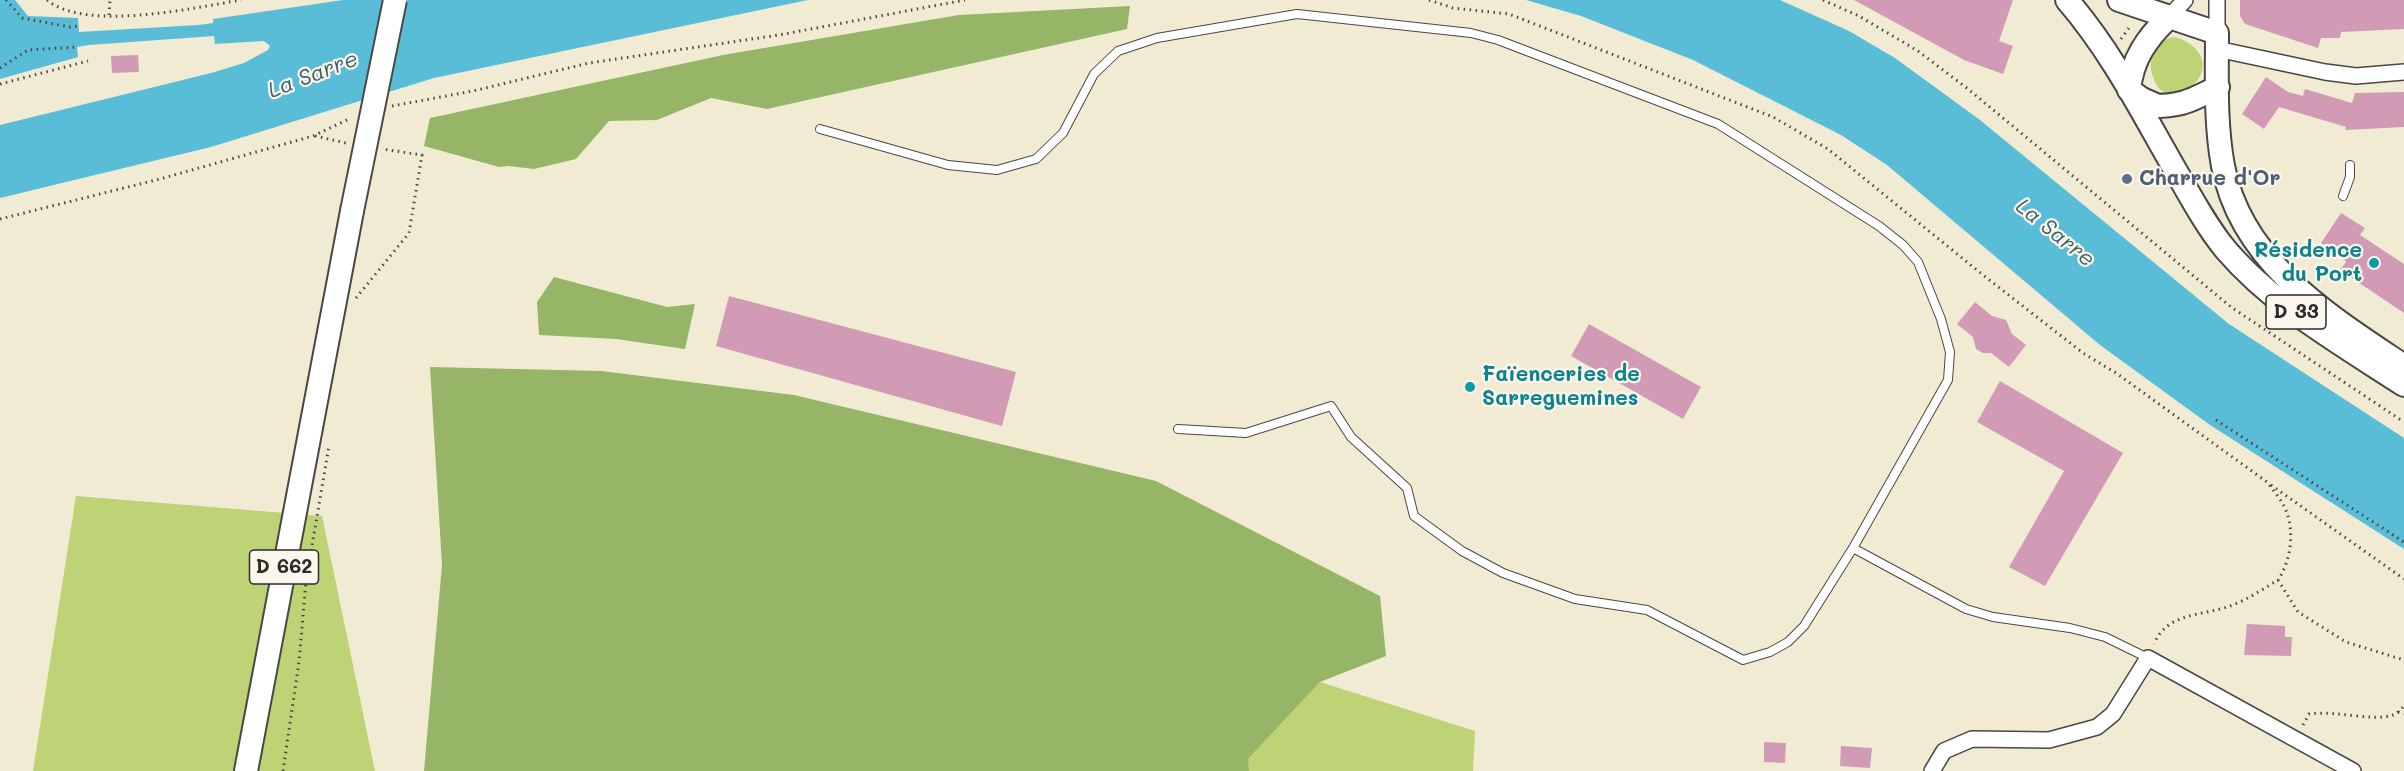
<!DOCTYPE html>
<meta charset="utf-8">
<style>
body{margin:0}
canvas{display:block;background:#f2ebd4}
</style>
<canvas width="2404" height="771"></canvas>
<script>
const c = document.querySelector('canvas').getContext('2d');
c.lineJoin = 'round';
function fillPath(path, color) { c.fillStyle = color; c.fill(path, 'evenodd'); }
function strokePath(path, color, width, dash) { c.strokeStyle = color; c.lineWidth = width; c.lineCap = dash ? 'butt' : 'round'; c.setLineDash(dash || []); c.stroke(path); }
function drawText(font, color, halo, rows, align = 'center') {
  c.font = font + ' Mali,sans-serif'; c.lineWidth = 4.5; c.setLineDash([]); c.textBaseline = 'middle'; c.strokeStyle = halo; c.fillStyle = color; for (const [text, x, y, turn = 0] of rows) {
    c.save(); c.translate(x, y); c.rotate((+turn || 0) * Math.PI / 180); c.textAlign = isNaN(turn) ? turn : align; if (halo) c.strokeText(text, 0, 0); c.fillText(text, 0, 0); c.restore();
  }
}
const green = new Path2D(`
 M2172,37C2188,38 2207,54 2202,71C2198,87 2176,99 2161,90C2156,86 2154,80 2152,74C2148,56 2156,44 2172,37Z
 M76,496L322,516L375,771H33Z
 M1320,682L1475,731L1473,771H1249L1247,760Z`);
const forest = new Path2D(`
 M1130,6L1127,29L767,109L711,98L657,120L609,121L576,159L534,169L509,166L499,167L424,146L430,118L723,55L959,15Z
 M554,277L667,307L695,304L685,349L616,339L539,335L537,302Z
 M430,367L602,371L794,395L1156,481L1380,596L1386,656L1320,682L1248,759L1249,771H424L442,565Z`);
const water = new Path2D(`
 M0,0H15L28,16L78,18L79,32L198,25L213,23V19L343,0H808L434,78L211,147L0,198V125L211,73L244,63L268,50L270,46L264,41L215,44L214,36L89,45L77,47L78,57L0,79Z
 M1526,0H1780L1849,31L1895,58L1980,120L2229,324L2404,438V549L2210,425L2100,345L1887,165L1841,135L1693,60L1581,16Z`);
const building = new Path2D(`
 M1854,0H2013L1999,41L2013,46L2003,74L1964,60Z
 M2240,0H2404V29L2341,32L2340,38H2321L2318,48L2245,24L2240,16Z
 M138,55L139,72L112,73L111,56Z
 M2266,77L2288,92L2303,96L2305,89L2352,103L2355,93L2404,92V127L2345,130L2346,127L2279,107L2264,129L2242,114Z
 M2341,213L2365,228L2360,235L2404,264V313L2340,270L2346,262L2344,259L2321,243Z
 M729,296L1016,372L1002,426L716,346Z
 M1975,302L1992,316L2006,320L2012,334L2026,345L2009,367L1991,353H1983L1976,349L1973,337L1957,324Z
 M1589,324L1701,387L1683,419L1571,356Z
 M2000,381L2123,453L2045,586L2009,567L2064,471L1977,422Z
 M2247,624L2285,626V637H2292L2291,656L2244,655Z
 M1764,742L1786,743L1785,763L1764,762Z
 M1841,746L1872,748L1870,768L1840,766Z`);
const path = new Path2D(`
 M6,0L22,18L70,27L79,26
 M47,0C86,32 193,8 241,0
 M1429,0L1453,8L1509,14L1773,117L1828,149L1983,275L2083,353L2116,373L2267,482C2273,490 2280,498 2284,506C2295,528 2292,559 2278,580C2263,589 2247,600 2230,606C2203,616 2167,612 2154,644
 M1823,0L1859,16L1918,51L1968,89L2231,307L2404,422
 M109,15L110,0
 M2121,39L2131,25
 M0,68L28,50L77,47
 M0,84L88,61
 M392,106L473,91L589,63L779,35L965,0
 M315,136L346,143
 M0,219L160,179L313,136L351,118
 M356,298L409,233L422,155L382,149
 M2216,420L2404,542
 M2271,485L2404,579
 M2278,580L2298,612L2346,642L2404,660
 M2398,712L2404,714
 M2303,725L2309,714C2335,710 2373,722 2393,715C2397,714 2401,709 2404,706
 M283,771L299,662L306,581L329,446`);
const lane = new Path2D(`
 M820,129L948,165L997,170L1036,159L1063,133L1094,74L1118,51L1157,38L1297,14L1471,33L1498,40L1718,124L1879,226L1903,245L1918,262L1941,319L1950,352L1948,380L1853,548L1804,626L1788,642L1770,652L1743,660L1647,610L1575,599L1503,573L1462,551L1414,516L1407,488L1351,437L1331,406L1246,433L1178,429
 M2343,196L2350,177V165
 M1853,548L1966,609L1993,617L2070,628L2105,637L2148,658`);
const street = new Path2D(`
 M2217,0V33
 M2169,17L2185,0
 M2217,49L2325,72L2356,76L2404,72
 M1932,771L1944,751L1972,739L2049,740L2097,727L2113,714L2148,658L2353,771`);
const primary = new Path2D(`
 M2067,0C2112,52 2143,114 2177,173C2192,199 2207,227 2226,250C2274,306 2343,345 2404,385
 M2119,0L2217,33C2217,77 2215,123 2223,166C2241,262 2329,316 2404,366
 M2143,106C2178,107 2187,103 2218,87
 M2158,106L2142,99L2129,90C2132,59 2147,38 2169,17
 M246,771L352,211`);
const primaryBridge = new Path2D(`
 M352,211L395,0`);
const markers = [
 [2127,179,6,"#5c6f8a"],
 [2374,263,6,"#0f9aa8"],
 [1470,387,6,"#0f9aa8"]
];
const shields = [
 [2296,312,60],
 [284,567,69]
];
const shieldNames = [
 ["D 33",2296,312],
 ["D 662",284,567]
];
const serviceNames = [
 ["Charrue d'Or",2139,179]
];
const cultureNames = [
 ["Résidence",2362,251],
 ["du Port",2362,275],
 ["Faïenceries de",1482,375,"left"],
 ["Sarreguemines",1482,399,"left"]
];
const waterNames = [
 ["La Sarre",313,75,-21],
 ["La Sarre",2055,233,39]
];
fillPath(green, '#bdd376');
fillPath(forest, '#96b567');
fillPath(water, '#59bdd7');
fillPath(building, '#d19bb6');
strokePath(lane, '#494844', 10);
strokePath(street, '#494844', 18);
strokePath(primary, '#494844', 26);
strokePath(path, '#494844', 3, [1.5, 4.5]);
strokePath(lane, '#fff', 8);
strokePath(street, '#fff', 15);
strokePath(primary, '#fff', 22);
strokePath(primaryBridge, '#494844', 26, []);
strokePath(primaryBridge, '#fff', 22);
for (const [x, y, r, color] of markers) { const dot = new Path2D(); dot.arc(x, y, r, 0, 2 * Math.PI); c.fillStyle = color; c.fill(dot); strokePath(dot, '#fbf7ec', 2); }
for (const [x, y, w] of shields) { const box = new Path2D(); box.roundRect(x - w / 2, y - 17, w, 34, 4.5); c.fillStyle = '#fbf7ec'; c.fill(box); strokePath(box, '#2b2b2b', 1.5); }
drawText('bold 20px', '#2b2b2b', null, shieldNames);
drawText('bold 21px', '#4e5e75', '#fbf7ec', serviceNames, 'left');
drawText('bold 21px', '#0d838f', '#fbf7ec', cultureNames, 'right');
drawText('italic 22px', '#3b5e67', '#fbf7ec', waterNames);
</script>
